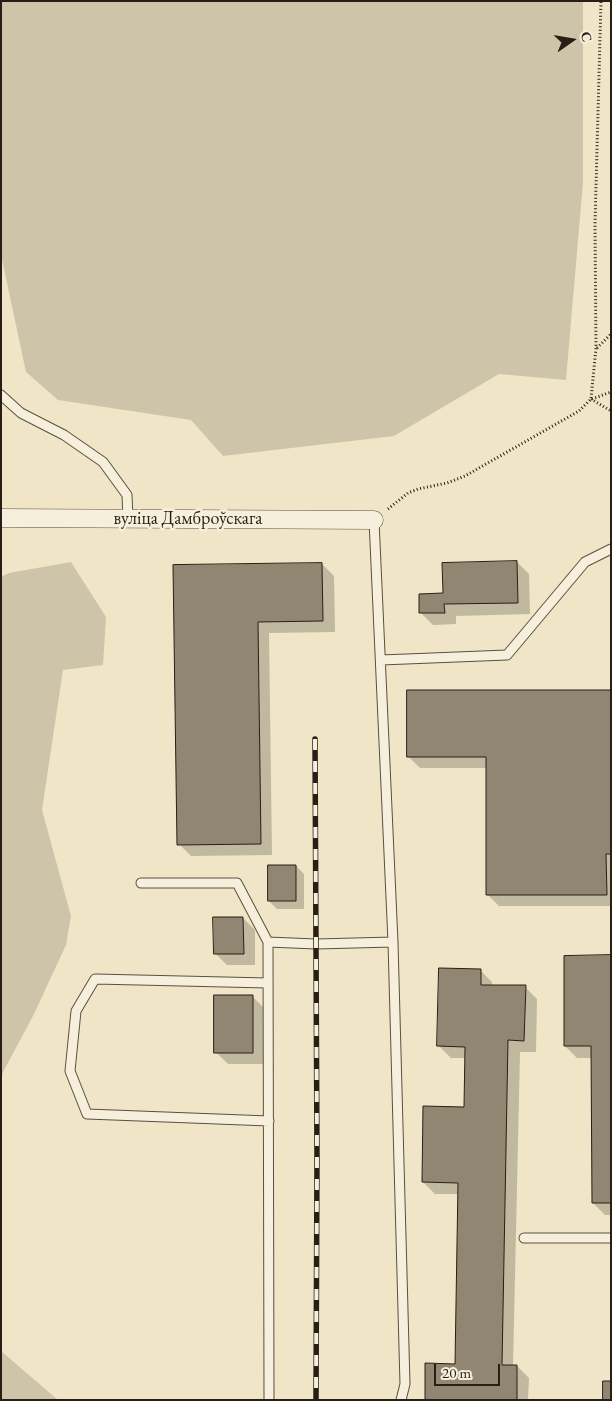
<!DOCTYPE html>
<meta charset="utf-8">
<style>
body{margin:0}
#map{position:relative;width:612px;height:1401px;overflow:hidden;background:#f0e6c7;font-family:"EB Garamond",serif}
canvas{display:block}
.frame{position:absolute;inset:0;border:2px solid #281e16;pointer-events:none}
.north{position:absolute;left:547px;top:15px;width:50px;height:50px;-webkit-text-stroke:4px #f5efdb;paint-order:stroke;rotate:77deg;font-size:14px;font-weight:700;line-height:20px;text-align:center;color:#281e16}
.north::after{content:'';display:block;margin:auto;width:18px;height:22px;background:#281e16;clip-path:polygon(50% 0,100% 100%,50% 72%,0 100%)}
.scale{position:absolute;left:434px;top:1364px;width:66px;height:22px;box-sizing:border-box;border:2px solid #281e16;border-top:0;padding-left:6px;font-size:15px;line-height:18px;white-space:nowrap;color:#281e16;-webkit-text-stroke:4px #f5efdb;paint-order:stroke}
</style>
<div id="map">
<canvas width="612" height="1401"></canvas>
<div class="frame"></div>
<div class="north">С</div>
<div class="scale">20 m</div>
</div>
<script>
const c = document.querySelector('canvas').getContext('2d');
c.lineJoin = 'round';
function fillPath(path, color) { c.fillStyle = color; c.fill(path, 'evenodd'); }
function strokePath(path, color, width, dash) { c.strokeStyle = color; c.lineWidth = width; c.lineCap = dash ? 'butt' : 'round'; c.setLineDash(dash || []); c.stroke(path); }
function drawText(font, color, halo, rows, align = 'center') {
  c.font = font + ' "EB Garamond",serif'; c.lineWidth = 5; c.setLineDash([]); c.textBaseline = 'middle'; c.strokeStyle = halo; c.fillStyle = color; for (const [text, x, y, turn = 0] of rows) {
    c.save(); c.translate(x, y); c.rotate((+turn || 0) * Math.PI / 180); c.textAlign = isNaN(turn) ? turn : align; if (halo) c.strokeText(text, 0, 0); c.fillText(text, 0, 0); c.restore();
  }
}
const green = new Path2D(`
 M1,1H583V182L566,380L499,374L394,436L223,456L191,420L58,400L26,372L1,255Z
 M71,562L106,617L103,665L63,670L42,810L71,916L66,945L33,1016L3,1072L1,1082V577L9,573Z
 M1,1351L58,1400H1Z`);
const shadow = new Path2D(`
 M517,562L529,574L530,614L456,616V624L433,625L421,613L444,594Z
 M322,564L334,576L335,632L269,633L272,855L191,856L179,844L175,566Z
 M611,691V906H499L487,894V768H420L408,756Z
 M296,866L304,874V909H277L269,901Z
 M243,918L255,930V965H227L215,953Z
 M611,957V1215H605L593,1203V1058H577L565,1046Z
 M480,970L492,982V986L525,987L537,999L536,1052H520L513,1366H517L529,1378L528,1400H426L456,1365L459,1194H435L423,1182L465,1108L466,1058H451L439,1046Z
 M252,996L264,1008L265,1064H228L216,1052Z`);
const building = new Path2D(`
 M517,561L518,603L444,604L445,613H419V594L443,593L442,563Z
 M322,563L323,621L258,622L261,844L177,845L173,565Z
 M407,690H611V854H606L607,895H486V757H407Z
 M268,865H296V901H268Z
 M213,917H243L244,954H214Z
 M611,955V1203H592L591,1046H564V956Z
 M439,968L481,969V985H526L524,1041L508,1040L502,1365H517V1400H425V1363L455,1364L458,1183L422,1182L423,1106L464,1107L465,1047L437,1046Z
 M214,995H253V1053H214Z
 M603,1381H611V1400H603Z`);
const path = new Path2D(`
 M597,348L611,334
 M591,399L611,411
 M592,399L611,392
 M388,509L408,493L418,489L447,483L465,476L579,411L591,399L596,348L595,224L601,1`);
const lane = new Path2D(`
 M1,395L21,413L64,435L103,462L127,495L128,519
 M374,520L393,942L405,1384L401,1400
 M381,660L507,655L585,562L611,549
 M141,883H237L268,942L316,944L393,942
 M268,942L269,1400
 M268,983L95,979L76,1011L70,1071L87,1114L269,1121
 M524,1238H611`);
const street = new Path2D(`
 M1,518L374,520`);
const rail = new Path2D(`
 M315,739L317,1157L316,1400`);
const streetNames = [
 ["вуліца Дамброўскага",188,519]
];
fillPath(green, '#cec4a9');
fillPath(shadow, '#0003');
fillPath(building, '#908672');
strokePath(building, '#281e16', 1);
strokePath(lane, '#5a5042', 11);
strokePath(street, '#5a5042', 19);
strokePath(path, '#281e16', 3, [1, 2.5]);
strokePath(lane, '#f5efdb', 9);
strokePath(street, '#f5efdb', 18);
strokePath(rail, '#281e16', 5.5);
strokePath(rail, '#f5efdb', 4, [11]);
drawText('18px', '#281e16', '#f5efdb', streetNames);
</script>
